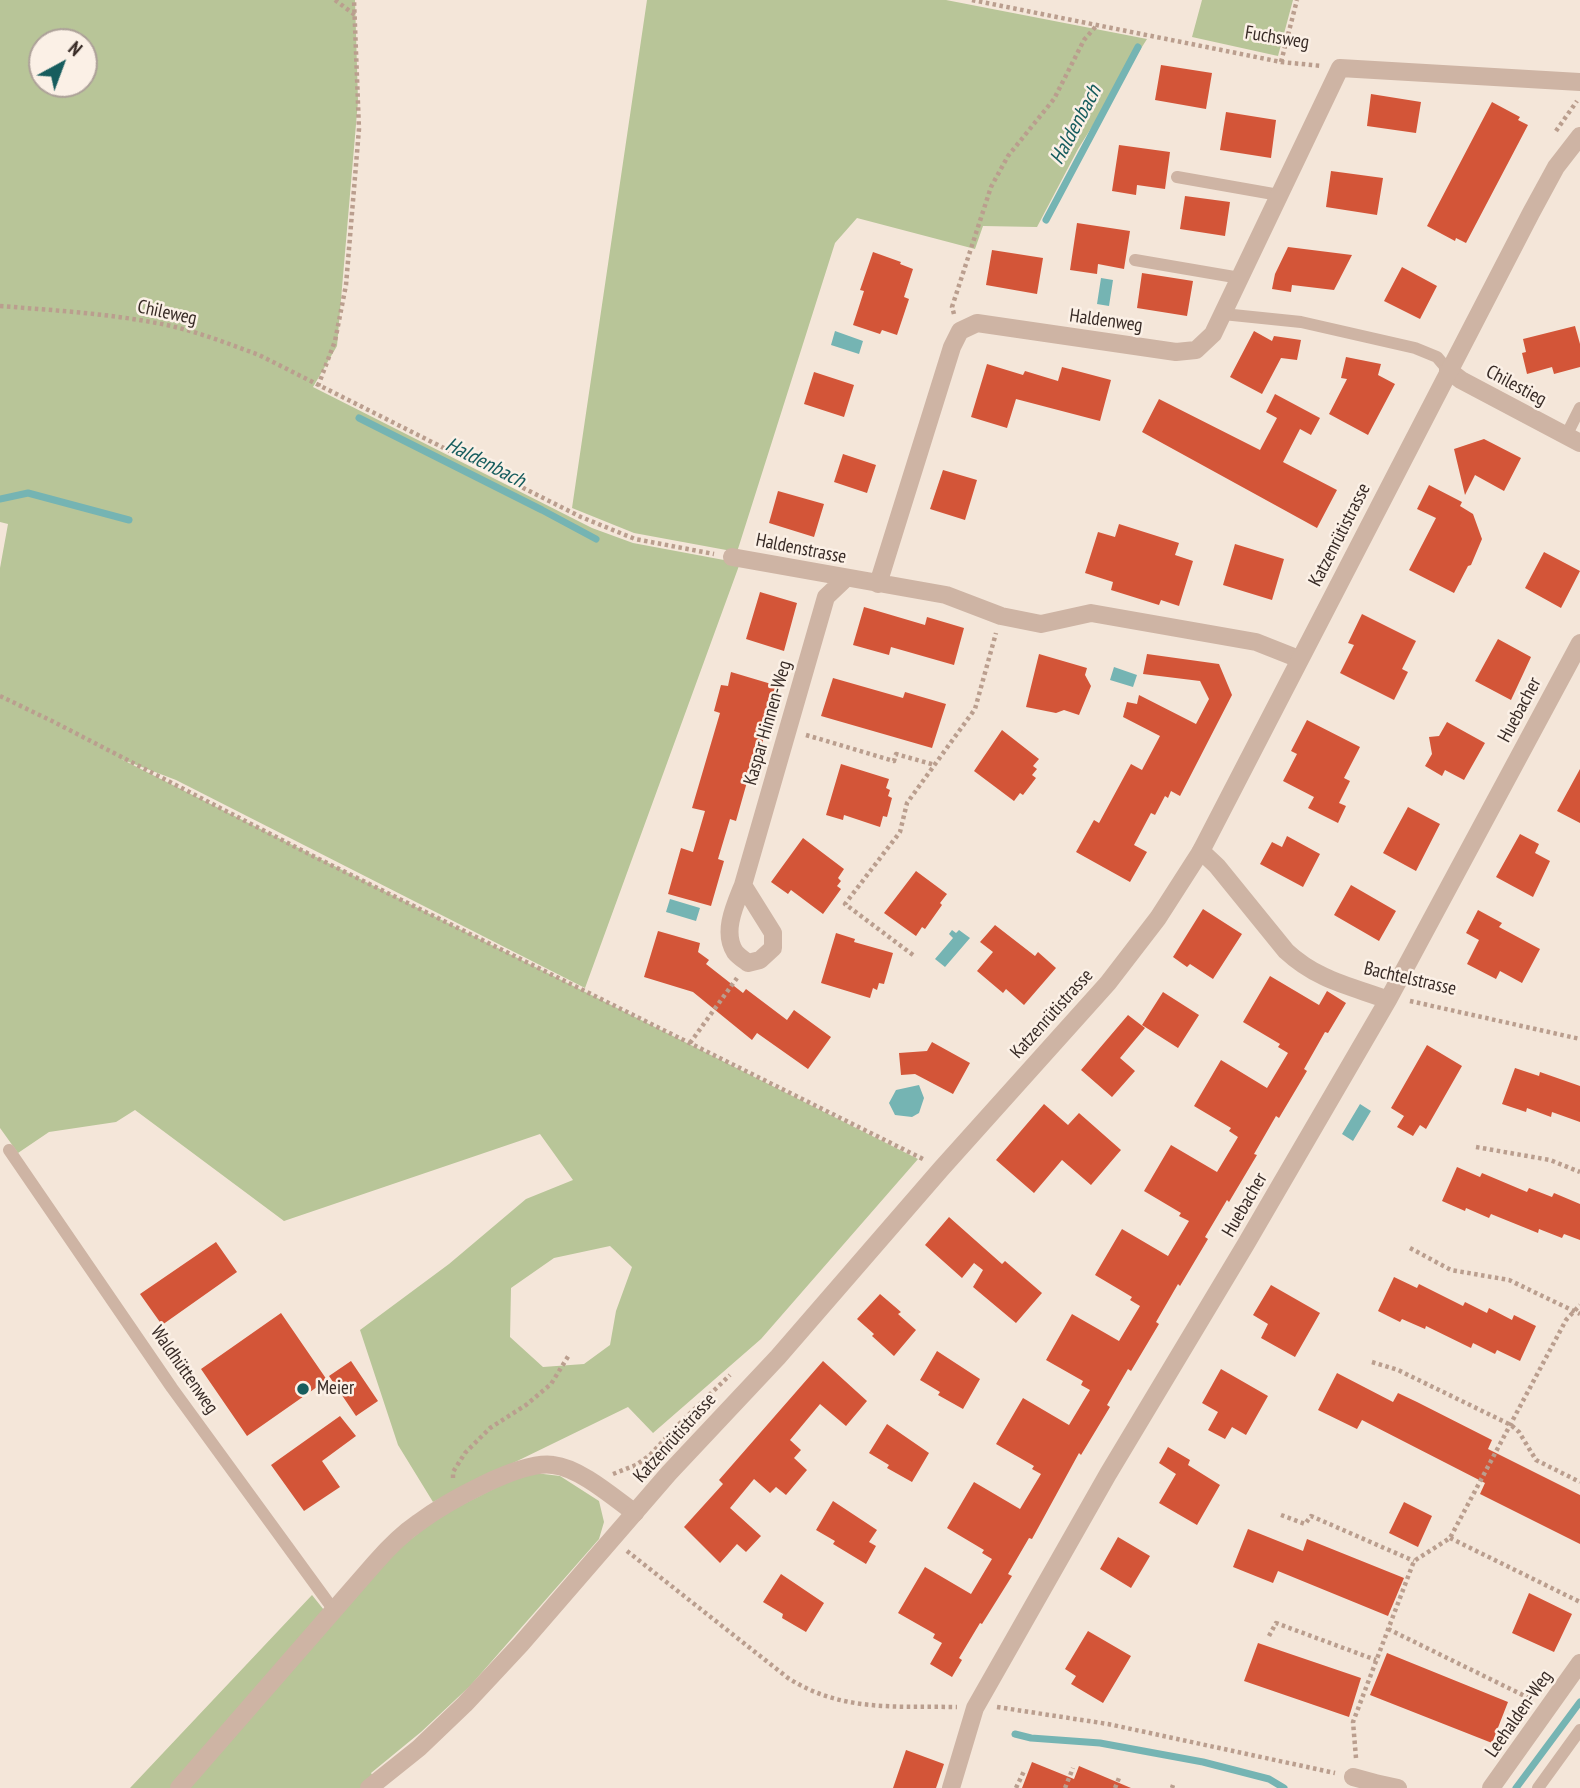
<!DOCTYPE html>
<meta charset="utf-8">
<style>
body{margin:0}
#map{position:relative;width:1580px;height:1788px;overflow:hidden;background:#f4e6d9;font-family:"PT Sans Narrow",sans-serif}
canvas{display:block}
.north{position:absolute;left:28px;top:28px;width:70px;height:70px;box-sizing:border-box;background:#fbf0e6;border:2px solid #ada199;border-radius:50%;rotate:41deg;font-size:19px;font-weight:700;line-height:28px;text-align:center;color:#382b26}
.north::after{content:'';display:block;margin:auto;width:24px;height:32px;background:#175d5e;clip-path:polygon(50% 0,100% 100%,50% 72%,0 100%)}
</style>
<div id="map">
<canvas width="1580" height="1788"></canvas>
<div class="north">N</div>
</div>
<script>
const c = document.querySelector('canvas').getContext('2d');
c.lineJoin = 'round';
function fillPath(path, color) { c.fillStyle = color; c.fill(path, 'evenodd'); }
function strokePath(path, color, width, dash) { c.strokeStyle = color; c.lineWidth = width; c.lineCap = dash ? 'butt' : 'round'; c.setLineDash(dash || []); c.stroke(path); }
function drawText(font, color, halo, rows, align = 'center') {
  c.font = font + ' "PT Sans Narrow",sans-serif'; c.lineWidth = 5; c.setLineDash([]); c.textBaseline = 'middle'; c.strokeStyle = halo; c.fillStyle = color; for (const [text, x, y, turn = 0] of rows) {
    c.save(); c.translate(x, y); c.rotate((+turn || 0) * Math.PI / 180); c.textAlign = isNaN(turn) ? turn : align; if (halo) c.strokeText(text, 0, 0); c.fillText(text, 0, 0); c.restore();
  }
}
const green = new Path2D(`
 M0,0H355L358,101L337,346L313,387L592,528L633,543L740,563L585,988L176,780L121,759L918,1159L761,1339L653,1433L628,1407L433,1502L398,1445L360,1330L449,1264L526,1199L573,1180L540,1134L284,1221L135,1110L116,1122L49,1132L18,1153L0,1128V568L8,524L0,522ZM42,42H84V84H42ZM610,1246L632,1267L616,1311L610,1345L584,1364L543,1367L510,1337L511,1288L554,1258Z
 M647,0H946L1147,39L1078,149L1037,227L983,226L975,249L857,218L835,243L737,552L634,533L572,508Z
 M1202,0H1293L1278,56L1192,37Z
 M527,1472L560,1476L599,1501L604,1522L599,1539L470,1686L421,1732L371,1773L380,1788H130L312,1595L332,1620L386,1559L440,1516Z`);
const water = new Path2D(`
 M1101,278L1113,280L1109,306L1097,304Z
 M835,331L863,341L859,354L831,345Z
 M1114,667L1137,675L1133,687L1110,680Z
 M670,899L700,908L696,921L666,912Z
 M952,930L956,933L959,930L970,938L945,967L935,959L953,938L949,934Z
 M919,1085L924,1098L919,1113L912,1117L895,1115L889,1103L896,1090Z
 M1360,1104L1371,1111L1353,1141L1342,1134Z`);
const stream = new Path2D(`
 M1046,220L1138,47
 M359,418L542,510L596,539
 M0,499L28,493L129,520
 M1015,1734L1031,1738L1100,1743L1203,1762L1269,1779L1284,1788
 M1516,1788L1580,1702`);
const building = new Path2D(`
 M1161,65L1212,73L1206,109L1155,100Z
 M1371,94L1421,102L1416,133L1367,126Z
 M1492,102L1520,117L1518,120L1528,125L1466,243L1456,238L1455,241L1427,226Z
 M1226,112L1276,120L1271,158L1220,150Z
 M1119,145L1170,152L1165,189L1137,185L1136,195L1112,191Z
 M1331,171L1383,178L1377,215L1326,207Z
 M1185,196L1230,202L1225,236L1180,229Z
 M1077,223L1130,231L1124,269L1098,264L1097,274L1070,270Z
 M1288,247L1352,255L1334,290L1292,285L1291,292L1272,289L1275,274Z
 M992,250L1043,258L1037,294L986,285Z
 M873,252L901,262L900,264L913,269L904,297L909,299L897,335L882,330L880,334L853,325L864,291L860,290Z
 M1402,267L1437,286L1420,319L1384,301Z
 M1142,273L1193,281L1187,316L1137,308Z
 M1575,326L1580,344V367L1554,374L1552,367L1527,374L1522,353L1526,352L1523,339Z
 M1254,331L1272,341L1274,336L1301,340L1297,360L1281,358L1262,394L1230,377Z
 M1346,357L1381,364L1378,375L1395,384L1368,435L1329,414L1347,379L1341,378Z
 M987,364L1023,375L1025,371L1058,381L1062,367L1111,380L1100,421L1016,399L1007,428L971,417Z
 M814,372L854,385L844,417L804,404Z
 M1275,394L1320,418L1311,435L1300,429L1283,462L1337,490L1317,528L1142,432L1159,399L1260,450L1277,418L1266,412Z
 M1484,439L1521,458L1504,491L1475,475L1465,495L1454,449Z
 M843,454L876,465L867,493L834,482Z
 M943,470L977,480L965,520L930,509Z
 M1429,485L1462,502L1460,506L1473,514L1482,539L1471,565L1468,566L1454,593L1409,570L1436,518L1417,509Z
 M778,491L824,504L814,537L769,523Z
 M1119,524L1179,543L1175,555L1193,561L1179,606L1161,600L1159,605L1111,590L1113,582L1085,573L1098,532L1115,537Z
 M1235,544L1284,559L1272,600L1223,585Z
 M1544,552L1580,571L1561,608L1525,588Z
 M760,592L797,603L784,651L746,639Z
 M864,607L925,625L927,617L964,628L954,665L891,647L889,655L853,645Z
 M1362,614L1416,641L1402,669L1408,672L1394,700L1340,673L1354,645L1348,643Z
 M1498,639L1531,657L1511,700L1475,681Z
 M1039,654L1087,668L1085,675L1091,686L1079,715L1064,710L1056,713L1026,707Z
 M1147,654L1219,664L1232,695L1180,796L1171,791L1168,798L1165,796L1155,815L1151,813L1134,845L1147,852L1130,882L1076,852L1094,820L1099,823L1131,764L1142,770L1160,736L1123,717L1127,702L1137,704L1139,695L1196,724L1209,699L1200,681L1143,674Z
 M731,672L778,686L762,744L758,743L736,821L730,819L718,859L724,861L711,906L668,894L681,848L693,852L705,811L692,808L720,713L714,711L721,685L728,686Z
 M833,678L903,698L905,692L946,704L932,748L821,716Z
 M1307,720L1360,747L1344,778L1350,781L1339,803L1346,806L1338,823L1308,808L1314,797L1283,781L1297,754L1291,751Z
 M1447,722L1485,743L1464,780L1445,770L1442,776L1425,766L1432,754L1429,737L1439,736Z
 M1002,730L1039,759L1033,766L1037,769L1032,775L1036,778L1023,795L1020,793L1014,801L974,771Z
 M841,764L889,779L886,788L890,790L888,796L892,798L887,817L883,816L880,827L844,815L843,820L826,815Z
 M1580,769V823L1557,811Z
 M1408,807L1440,824L1416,871L1383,853Z
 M1520,834L1539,844L1535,853L1550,861L1533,897L1496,877Z
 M1287,836L1320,854L1303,887L1260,864L1272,842L1282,847Z
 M803,838L844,869L838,878L841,881L837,886L841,889L823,914L791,890L788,894L771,882Z
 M916,871L947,894L940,903L942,905L925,929L922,927L916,936L884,913Z
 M1351,885L1396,911L1379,941L1334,915Z
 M1203,909L1242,934L1213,979L1190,964L1187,967L1173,957Z
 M1478,910L1502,923L1499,927L1540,949L1522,983L1500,971L1496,979L1467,964L1479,940L1466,933Z
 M995,925L1035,956L1038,952L1056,968L1024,1005L1006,989L1003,993L977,971L993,952L980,942Z
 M658,931L700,943L698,952L709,960L706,964L743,993L746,989L787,1020L794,1010L831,1037L808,1069L757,1033L752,1040L693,992L644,977Z
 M836,933L855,939L854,942L893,953L884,984L879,983L877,990L873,988L870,998L821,983Z
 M1270,976L1319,1005L1327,991L1346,1003L1328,1033L1325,1032L1304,1069L1307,1071L1279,1118L1276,1116L1254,1154L1257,1155L1229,1202L1227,1200L1205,1237L1208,1239L1180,1286L1178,1284L1156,1322L1159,1324L1131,1371L1128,1369L1107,1405L1110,1407L1081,1455L1079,1453L1032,1539L1029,1538L1008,1574L1012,1576L982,1624L980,1623L959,1658L962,1660L952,1677L930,1664L942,1643L933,1638L935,1634L898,1613L925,1567L971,1594L992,1559L982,1553L984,1550L947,1528L974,1482L1020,1509L1041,1474L1032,1469L1034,1466L996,1444L1023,1398L1069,1425L1090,1390L1081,1385L1083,1381L1046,1360L1072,1314L1119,1341L1140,1306L1130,1300L1132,1297L1095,1275L1122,1229L1168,1256L1189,1221L1179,1216L1181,1213L1144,1191L1171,1145L1217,1172L1238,1137L1229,1131L1231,1128L1194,1106L1221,1060L1267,1088L1288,1053L1278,1047L1280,1044L1243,1022Z
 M1163,992L1199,1015L1178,1048L1142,1025Z
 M1128,1015L1145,1028L1120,1058L1135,1071L1112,1097L1081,1070Z
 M932,1042L970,1063L953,1094L915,1074L901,1075L899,1053L927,1051Z
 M1427,1045L1462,1066L1426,1129L1420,1125L1413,1136L1397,1127L1404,1116L1391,1108Z
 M1515,1068L1539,1076L1540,1072L1580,1086V1122L1552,1112L1551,1117L1527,1108L1526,1112L1502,1104Z
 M1044,1104L1068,1125L1079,1113L1121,1150L1091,1185L1062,1160L1034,1193L996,1160Z
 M1457,1167L1480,1177L1482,1173L1527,1192L1529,1188L1552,1197L1554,1193L1580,1204V1240L1564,1234L1562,1238L1539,1229L1538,1233L1491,1214L1489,1218L1466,1208L1465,1211L1442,1201Z
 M949,1217L1002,1264L1005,1261L1042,1293L1016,1323L973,1287L983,1270L974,1263L962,1278L925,1245Z
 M216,1242L237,1272L162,1325L140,1294Z
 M1394,1277L1417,1288L1419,1284L1463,1306L1465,1302L1487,1313L1489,1308L1512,1320L1514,1315L1536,1326L1520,1361L1497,1350L1495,1354L1473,1343L1471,1348L1426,1326L1425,1329L1402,1319L1400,1322L1378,1311Z
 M1271,1285L1320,1313L1295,1357L1261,1338L1268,1324L1253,1315Z
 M880,1294L901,1312L898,1314L916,1330L894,1356L872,1336L874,1334L857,1319Z
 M281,1313L327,1380L247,1436L201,1369Z
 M937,1351L980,1379L963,1409L938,1395L940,1392L920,1380Z
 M351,1361L378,1401L356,1416L329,1376Z
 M823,1361L867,1401L846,1426L820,1404L790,1440L801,1450L794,1458L807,1470L786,1495L776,1487L770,1493L754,1479L730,1508L761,1536L746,1552L737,1544L720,1563L684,1527L723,1484L719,1480Z
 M1221,1369L1268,1396L1246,1435L1232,1427L1225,1439L1208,1430L1218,1412L1202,1403Z
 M1337,1373L1393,1402L1398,1393L1417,1402L1492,1440L1488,1449L1580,1495V1544L1480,1494L1485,1483L1362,1420L1357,1429L1318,1410Z
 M340,1416L356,1436L322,1461L340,1487L304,1511L271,1465Z
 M887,1424L929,1453L912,1482L887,1468L889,1465L869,1453Z
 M1168,1447L1190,1460L1188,1465L1220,1485L1197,1525L1159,1503L1176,1474L1159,1463Z
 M833,1501L877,1530L869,1542L876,1546L866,1564L833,1544L835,1541L816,1530Z
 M1404,1502L1432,1516L1418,1547L1389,1533Z
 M1248,1529L1303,1551L1307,1539L1404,1578L1388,1616L1278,1571L1273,1583L1233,1567Z
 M1118,1537L1150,1556L1131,1588L1100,1569Z
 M781,1574L824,1603L806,1632L782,1618L783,1614L763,1602Z
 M1529,1593L1572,1614L1554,1652L1512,1633Z
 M1088,1631L1131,1656L1103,1703L1071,1684L1076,1676L1065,1669Z
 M1258,1643L1361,1678L1349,1717L1244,1681Z
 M1387,1653L1508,1702L1492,1743L1370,1695Z
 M906,1750L944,1764L936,1788H893Z
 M1032,1762L1074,1779L1079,1766L1131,1788H1022Z`);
const path = new Path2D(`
 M335,0L355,15
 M972,0L1281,62L1322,66
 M1281,62L1297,0
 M1556,131L1577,101
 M0,306C50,310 101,313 151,322C188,328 224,342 259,355L581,517L635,539L714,554
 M954,314L952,307L991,187L1008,156L1054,99L1084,40L1097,25
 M318,386L335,341L346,285L359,129L354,0
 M0,696L54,722L311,855L925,1160
 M806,735L894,761L896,754L935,765
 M913,955L845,904L900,832L907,803L975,709L996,633
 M1410,1001L1580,1039
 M690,1043L737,978
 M1476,1147L1550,1160L1580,1172
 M1410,1248L1451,1270L1509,1280L1580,1314
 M1372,1362L1398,1370L1511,1425L1519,1432L1536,1460L1580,1482
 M613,1474L636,1465L650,1455L676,1427L730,1375
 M453,1478V1472L465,1453L490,1428L526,1405L551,1384L569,1355
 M1281,1515L1305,1524L1311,1516L1414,1561
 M1450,1538L1580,1602
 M627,1551L788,1678C841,1712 896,1706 957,1707
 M1388,1629L1533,1700
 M1269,1636L1276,1623L1376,1660
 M997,1707L1108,1724L1335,1773
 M1356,1758L1353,1722L1414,1561L1450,1538L1566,1320L1580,1305
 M1016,1788L1025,1769
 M1065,1788L1073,1768
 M1115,1788L1119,1778
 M1172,1788L1173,1785`);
const service = new Path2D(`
 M1177,177L1279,195
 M1135,260L1240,278
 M1223,314L1301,322L1415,348L1437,357L1448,370
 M1566,436L1580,408
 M9,1150L172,1388L333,1609
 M1538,1788L1580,1730`);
const minor = new Path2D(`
 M1448,370L1461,380L1580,443
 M732,557L946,595L1001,616L1041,624L1091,613L1256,642L1299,659
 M878,584L952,347L960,331L977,323L1176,352L1196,350L1213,334L1340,68L1580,82
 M1201,851L1217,866L1286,951C1317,980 1350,986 1388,1000
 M743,885L773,933V948L760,960L748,963C744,960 738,956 735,952C722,932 735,905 743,885L826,597L845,579
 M1353,1777L1375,1783
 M179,1788L375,1563C388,1548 402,1534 418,1523C445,1503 520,1460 553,1465C580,1468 613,1497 635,1513
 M951,1788L975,1708L1108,1474L1246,1244L1388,1000L1580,643
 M1368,1788L1375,1783L1398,1788
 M1491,1788L1580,1663`);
const tertiary = new Path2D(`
 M369,1788L419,1748L465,1704L521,1644L669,1473L778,1357L941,1169L1108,983L1158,918L1201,851L1531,213L1556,167L1580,136`);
const markers = [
 [303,1389,7,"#175d5e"]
];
const streetNames = [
 ["Fuchsweg",1277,38,9],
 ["Chileweg",167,313,12],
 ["Haldenweg",1106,321,8],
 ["Chilestieg",1516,386,28],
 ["Katzenrütistrasse",1340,535,-63],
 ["Haldenstrasse",801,549,11],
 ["Huebacher",1520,710,-62],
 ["Kaspar Hinnen-Weg",768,723,-74],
 ["Bachtelstrasse",1410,979,13],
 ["Katzenrütistrasse",1052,1014,-48],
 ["Huebacher",1245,1205,-60],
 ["Waldhüttenweg",184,1370,55],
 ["Katzenrütistrasse",675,1438,-48],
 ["Leehalden-Weg",1519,1714,-55]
];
const poiNames = [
 ["Meier",317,1389]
];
const waterNames = [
 ["Haldenbach",1076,125,-62],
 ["Haldenbach",485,463,27]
];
fillPath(green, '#b8c598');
fillPath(water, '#75b4b3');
strokePath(stream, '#75b4b3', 7);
fillPath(building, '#d35538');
strokePath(path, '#ba9e8e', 4.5, [3.5, 3.5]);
strokePath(service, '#ceb4a4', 12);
strokePath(minor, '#ceb4a4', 18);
strokePath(tertiary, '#ceb4a4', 18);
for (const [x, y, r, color] of markers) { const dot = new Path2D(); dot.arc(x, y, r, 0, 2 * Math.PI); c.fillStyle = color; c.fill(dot); strokePath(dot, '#fbf0e6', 2.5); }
drawText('19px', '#382b26', '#fbf0e6', streetNames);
drawText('19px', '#382b26', '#fbf0e6', poiNames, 'left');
drawText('italic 21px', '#175d5e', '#fbf0e6', waterNames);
</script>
